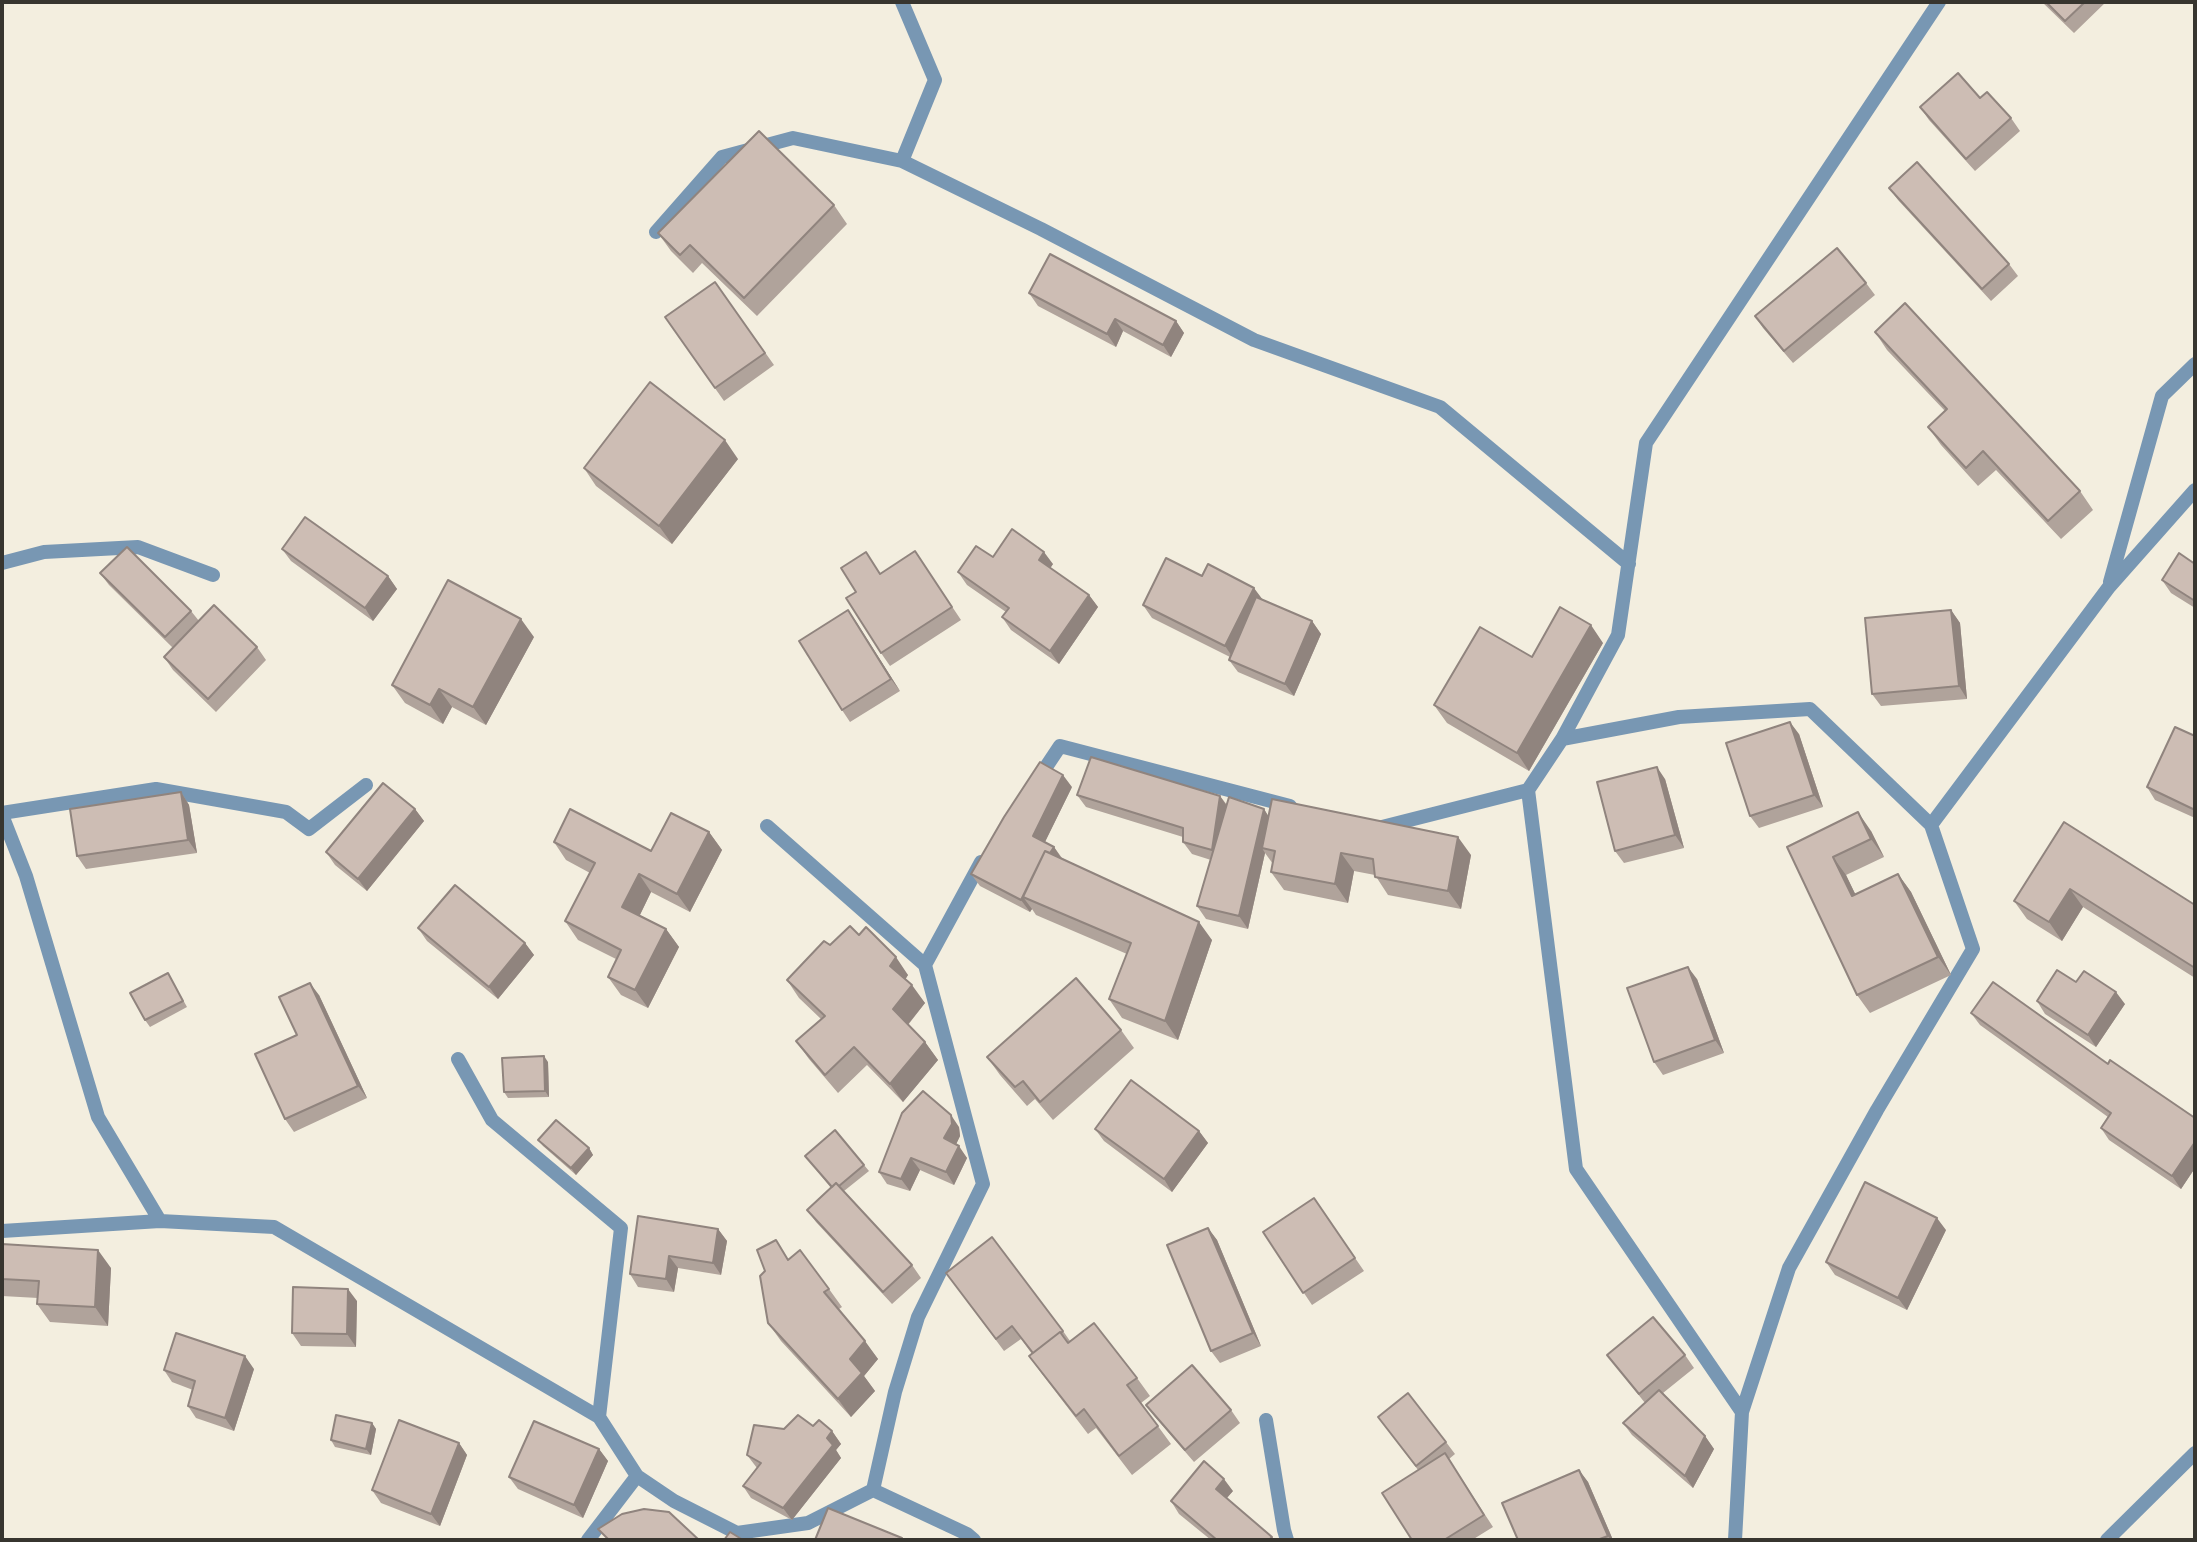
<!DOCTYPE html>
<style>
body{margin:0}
#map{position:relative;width:2197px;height:1542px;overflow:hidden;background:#f3eedf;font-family:Helvetica,sans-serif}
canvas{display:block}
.frame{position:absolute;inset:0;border:4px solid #37352f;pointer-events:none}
</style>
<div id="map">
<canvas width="2197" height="1542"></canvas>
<div class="frame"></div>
</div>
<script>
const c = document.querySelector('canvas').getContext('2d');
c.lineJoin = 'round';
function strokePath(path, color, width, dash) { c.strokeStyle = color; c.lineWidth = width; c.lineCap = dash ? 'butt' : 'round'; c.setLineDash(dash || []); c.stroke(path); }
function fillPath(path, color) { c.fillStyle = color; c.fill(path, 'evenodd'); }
const lane = new Path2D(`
 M2,563L44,552L138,547L213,575
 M2,813L156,789L286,812L309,829L366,785`);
const street = new Path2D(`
 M902,161L935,80L902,2
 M656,232L722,157L793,138L902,161L1041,229L1254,340L1440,407L1629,564
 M2110,582L2162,396L2195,364
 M1562,739L1679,717L1810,709L1931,825L1973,949L1877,1110L1789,1268L1742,1412
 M1036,782L1060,746L1290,806
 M2,815L26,876L98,1117L160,1221
 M1931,825L2109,587L2195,490
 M767,826L925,965L983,1184L918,1317L895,1392L873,1490
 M1378,828L1528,790
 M925,965L981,862
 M458,1059L492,1120L621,1228L599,1417
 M2,1231L160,1221L274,1227L599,1417L637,1476L674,1501L737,1533L808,1523L873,1490L967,1534L974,1540
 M1266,1420L1284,1530L1287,1540
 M588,1540L637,1476
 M1735,1540L1742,1412L1576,1169L1528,790L1562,739L1618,635L1646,443L1939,2
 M2107,1540L2195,1453`);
const wall = new Path2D(`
 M2042,2H2106L2074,33Z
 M1980,98L2011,118L2020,131L1975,171L1929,120L1920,107Z
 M1889,188L2009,264L2018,276L1991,301L1898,200Z
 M834,205L847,224L757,316L702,263L693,273L671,251L658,233Z
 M715,282L774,365L724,401L665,317Z
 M1866,283L1875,295L1793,363L1763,328L1755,316Z
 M1029,293L1176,321L1184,333L1171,357L1123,331L1116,347L1038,306Z
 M1875,332L2080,491L2093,510L2061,539L1996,470L1978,486L1941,445L1928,427L1945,411L1887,350Z
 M738,459L672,544L596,486L584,468Z
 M282,549L388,576L397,589L373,621L291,561Z
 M915,551L961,620L890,666L881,653L856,592Z
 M993,557L1053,564L1050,568L1089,595L1098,607L1059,664L1011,630L1002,617L1006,612L967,585L958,572Z
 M2195,564V608L2171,593L2162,580Z
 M100,573L191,611L199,621L257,647L266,660L216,712L173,670L164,657L173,648L109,585Z
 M1202,576L1312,621L1321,634L1294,696L1238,672L1229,660L1230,657L1152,618L1143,605Z
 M848,610L900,691L850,722L842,710Z
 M1951,610L1960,623L1967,699L1881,706L1872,694Z
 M534,637L486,725L452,707L443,724L405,703L392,685Z
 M1603,643L1529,771L1447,723L1434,705L1532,657Z
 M1799,734L1823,807L1759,828L1750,816Z
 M2195,736V818L2155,800L2147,787Z
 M1665,779L1684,848L1624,863L1615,851Z
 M1072,787L1045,842L1054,847L1062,858L1212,940L1178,1040L1122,1018L1109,999L1127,954L1036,915L1032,909L1030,912L980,886L971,874Z
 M181,792L189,805L197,853L86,869L77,856Z
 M1077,795L1220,796L1227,805L1264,809L1268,816L1471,855L1461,909L1388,895L1375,875L1354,871L1348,903L1284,890L1271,872L1273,864L1265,853L1248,929L1206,919L1197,906L1211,860L1192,854L1183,842V837L1086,807Z
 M415,809L424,821L367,891L335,865L326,852Z
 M2064,822L2195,905V978L2083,907L2062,941L2027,919L2014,901Z
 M1871,831L1884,857L1846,875L1855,894L1898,874L1911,892L1951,975L1870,1013L1857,995L1787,847Z
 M709,832L722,850L690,912L651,892L640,915L666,929L679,947L648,1008L621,995L608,977L616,959L578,940L565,921L590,873L566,860L554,842L651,851Z
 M418,928L525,943L534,955L498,999L427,941Z
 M859,935L908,975L905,980L925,1003L908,1025L925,1042L938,1060L903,1102L867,1065L838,1093L809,1059L796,1041L821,1019L799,998L787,980L830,945Z
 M168,973L187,1007L150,1027L145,1020Z
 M1697,979L1724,1053L1663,1075L1654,1062Z
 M319,995L367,1098L294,1132L285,1119L297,1035Z
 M2037,1001L2125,1004L2096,1047L2045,1014Z
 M1971,1013L2195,1118V1168L2181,1189L2109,1140L2101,1128L2108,1117L1980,1025Z
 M1121,1030L1134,1048L1053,1120L1035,1099L1027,1106L1000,1075L987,1057Z
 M548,1062L549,1097L508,1098L504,1092Z
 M959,1127L960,1136L956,1144L967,1158L954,1185L920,1170L910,1191L887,1184L879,1172Z
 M1095,1129L1199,1131L1208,1143L1172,1192L1104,1141Z
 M538,1140L589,1148L593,1155L576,1175L543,1146Z
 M805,1156L864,1165L869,1171L844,1191L912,1265L921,1278L892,1304L816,1222L807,1210L831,1188Z
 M1314,1198L1364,1271L1312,1305L1263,1232Z
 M1208,1228L1217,1240L1261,1346L1220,1363L1211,1351Z
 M718,1229L727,1241L721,1275L678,1268L674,1292L638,1287L630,1274Z
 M1946,1230L1907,1310L1835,1275L1826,1262Z
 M2,1244L111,1268L108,1326L50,1322L37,1304L38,1298L2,1296Z
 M789,1259L829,1289L842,1307L839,1309L878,1359L864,1376L875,1391L851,1417L781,1341L768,1323L765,1271Z
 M946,1273L1063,1331L1070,1341L1137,1378L1150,1396L1141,1403L1171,1444L1132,1475L1096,1428L1088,1434L1042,1374L1029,1356L1032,1354L1021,1339L1004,1351Z
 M357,1301L356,1347L301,1346L292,1333Z
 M1607,1355H1685L1694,1368L1663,1393L1705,1436L1714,1449L1693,1488L1632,1435L1623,1423L1645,1403Z
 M254,1369L234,1431L196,1418L188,1406L193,1390L172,1382L164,1370Z
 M1146,1405L1231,1410L1240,1423L1194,1462L1155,1417Z
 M1378,1417L1446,1442L1455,1454L1449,1459L1493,1527L1472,1540H1412L1418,1470Z
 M372,1423L376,1429L371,1455L335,1447L331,1440Z
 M813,1426L832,1431L841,1444L836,1450L841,1458L792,1520L751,1498L743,1486L757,1468L747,1455Z
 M459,1443L467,1455L440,1526L381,1503L372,1490Z
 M599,1449L608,1461L583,1518L518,1489L509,1477Z
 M1579,1470L1588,1482L1613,1540H1518Z
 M1233,1491L1227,1498L1272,1537L1275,1540H1211L1179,1514L1171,1501Z`);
const shadedWall = new Path2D(`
 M1115,319L1123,331L1116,347L1107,334Z
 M1176,321L1184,333L1171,357L1163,345Z
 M725,440L738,459L672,544L659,526Z
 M1044,552L1053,564L1047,573L1039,560Z
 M388,576L397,589L373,621L365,608Z
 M1254,588L1263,600L1234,659L1225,646Z
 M1089,595L1098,607L1059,664L1050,651Z
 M848,610L857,623L900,691L891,679Z
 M1951,610L1960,623L1967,699L1959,686Z
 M521,619L534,637L486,725L473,707Z
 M1312,621L1321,634L1294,696L1285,684Z
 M1591,625L1603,643L1529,771L1517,753Z
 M439,689L452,707L443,724L430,705Z
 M1790,722L1799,734L1823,807L1814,795Z
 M1657,767L1665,779L1684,848L1675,835Z
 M1063,775L1072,787L1042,848L1033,836Z
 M181,792L189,805L197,853L188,840Z
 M1220,796L1229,809L1221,863L1212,850Z
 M415,809L424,821L367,891L358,879Z
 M1264,809L1272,822L1262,848L1265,853L1248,929L1239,916Z
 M1858,812L1871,831L1884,857L1871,839Z
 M709,832L722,850L690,912L677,894Z
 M1458,837L1471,855L1461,909L1448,891Z
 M1054,847L1062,859L1023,897L1032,909L1030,912L1021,900Z
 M1341,853L1354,871L1348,903L1335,884Z
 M1833,857L1846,875L1865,914L1852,896Z
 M639,874L651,892L635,925L622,907Z
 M1898,874L1911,892L1951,975L1938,957Z
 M2070,889L2083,907L2062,941L2049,922Z
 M1199,922L1212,940L1178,1040L1165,1021Z
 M666,929L679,947L648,1008L635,990Z
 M525,943L534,955L498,999L489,987Z
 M896,957L908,975L902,984L890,966Z
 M1688,967L1697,979L1724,1053L1715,1040Z
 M310,983L319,995L367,1098L358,1086Z
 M912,985L925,1003L905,1028L893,1009Z
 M2116,992L2125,1004L2096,1047L2088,1035Z
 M925,1042L938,1060L903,1102L890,1084Z
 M544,1056L548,1062L549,1097L545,1091Z
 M951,1115L959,1127L960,1136L953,1151L944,1138Z
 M1199,1131L1208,1143L1172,1192L1164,1179Z
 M2195,1142V1168L2181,1189L2172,1176Z
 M959,1146L967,1158L954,1185L946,1172Z
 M589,1148L593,1155L576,1175L571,1168Z
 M911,1158L920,1170L910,1191L901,1179Z
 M1937,1218L1946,1230L1907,1310L1898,1298Z
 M1208,1228L1217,1240L1261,1346L1253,1333Z
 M718,1229L727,1241L721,1275L713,1263Z
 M98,1250L111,1268L108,1326L95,1307Z
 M669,1256L678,1268L674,1292L666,1279Z
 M348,1289L357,1301L356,1347L347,1334Z
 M865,1341L878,1359L864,1376L875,1391L851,1417L838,1399L850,1359Z
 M245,1356L254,1369L234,1431L225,1418Z
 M372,1423L376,1429L371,1455L366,1449Z
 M832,1431L841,1444L836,1450L841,1458L792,1520L783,1508Z
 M1705,1436L1714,1449L1693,1488L1685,1476Z
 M459,1443L467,1455L440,1526L431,1514Z
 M599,1449L608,1461L583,1518L574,1505Z
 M1579,1470L1588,1482L1613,1540H1611L1608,1536Z
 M1224,1479L1233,1491L1224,1501L1216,1489Z`);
const building = new Path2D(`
 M2046,2H2085L2065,21Z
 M1958,73L1980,98L1987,92L2011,118L1966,159L1920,107Z
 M759,131L834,205L744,298L690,245L680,255L658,233Z
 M1917,162L2009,264L1982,289L1889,188Z
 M1837,248L1866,283L1784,351L1755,316Z
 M1050,254L1176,321L1163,345L1115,319L1107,334L1029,293Z
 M715,282L765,353L715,388L665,317Z
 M1905,303L2080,491L2048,521L1983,451L1966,468L1928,427L1947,409L1875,332Z
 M650,382L725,440L659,526L584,468Z
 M305,517L388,576L365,608L282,549Z
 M1012,529L1044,552L1039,560L1089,595L1050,651L1002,617L1009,608L958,572L976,546L993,557Z
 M127,547L191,611L165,637L100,573Z
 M915,551L952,607L881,653L846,598L856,592L841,568L866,552L880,574Z
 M2179,553L2195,564V601L2162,580Z
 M1166,558L1202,576L1208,564L1254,588L1225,646L1143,605Z
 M448,580L521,619L473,707L439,689L430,705L392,685Z
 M1256,597L1312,621L1285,684L1229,660Z
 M214,605L257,647L208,699L164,657Z
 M1560,607L1591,625L1517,753L1434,705L1480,627L1532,657Z
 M848,610L891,679L842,710L799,641Z
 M1951,610L1959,686L1872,694L1865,618Z
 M1790,722L1814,795L1750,816L1726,743Z
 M2175,727L2195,736V810L2147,787Z
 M1091,757L1220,796L1212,850L1183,842V828L1077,795Z
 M1040,762L1063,775L1033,836L1054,847L1050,853L1045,851L1021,900L971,874L1004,817Z
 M1657,767L1675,835L1615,851L1597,782Z
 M383,783L415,809L358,879L326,852Z
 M181,792L188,840L77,856L70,809Z
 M1229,797L1264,809L1239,916L1197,906Z
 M1272,799L1458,837L1448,891L1375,877L1373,859L1341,853L1335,884L1271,872L1275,851L1262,848Z
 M570,809L651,851L671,813L709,832L677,894L639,874L622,907L666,929L635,990L608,977L621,950L565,921L595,863L554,842Z
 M1858,812L1871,839L1833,857L1852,896L1898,874L1938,957L1857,995L1787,847Z
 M2064,822L2195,905V968L2070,889L2049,922L2014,901Z
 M1045,851L1199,922L1165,1021L1109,999L1131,943L1023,897Z
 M455,885L525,943L489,987L418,928Z
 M850,926L859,935L866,927L896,957L890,966L912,985L893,1009L925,1042L890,1084L854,1047L825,1075L796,1041L825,1016L787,980L824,941L830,945Z
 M1688,967L1715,1040L1654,1062L1627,988Z
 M2057,970L2076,982L2084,971L2116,992L2088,1035L2037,1001Z
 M168,973L183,1001L145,1020L130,993Z
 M1076,978L1121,1030L1040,1102L1023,1081L1015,1087L987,1057Z
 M1993,982L2108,1064L2110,1060L2195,1118V1142L2172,1176L2101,1128L2111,1113L1971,1013Z
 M310,983L358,1086L285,1119L255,1054L297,1035L279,997Z
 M544,1056L545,1091L504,1092L502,1058Z
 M1131,1080L1199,1131L1164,1179L1095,1129Z
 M923,1091L951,1115L952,1124L944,1138L959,1146L946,1172L911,1158L901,1179L879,1172L902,1113Z
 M556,1120L589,1148L571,1168L538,1140Z
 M835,1130L864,1165L839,1186L836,1183L832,1187L805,1156Z
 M1865,1182L1937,1218L1898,1298L1826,1262Z
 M836,1183L912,1265L883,1292L807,1210Z
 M1314,1198L1355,1258L1303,1293L1263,1232Z
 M638,1216L718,1229L713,1263L669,1256L666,1279L630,1274Z
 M1208,1228L1253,1333L1211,1351L1167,1245Z
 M992,1237L1063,1331L1061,1333L1060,1332L1033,1353L1012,1326L996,1339L946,1273Z
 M776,1240L788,1260L800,1250L829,1289L824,1292L865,1341L850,1359L862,1373L838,1399L768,1323L760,1276L765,1271L757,1250Z
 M2,1244L98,1250L95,1307L37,1304L39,1281L2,1279Z
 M293,1287L348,1289L347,1334L292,1333Z
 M1653,1317L1685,1355L1639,1394L1607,1355Z
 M1094,1323L1137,1378L1127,1385L1158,1426L1119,1456L1084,1409L1076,1416L1029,1356L1060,1332L1068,1343Z
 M176,1333L245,1356L225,1418L188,1406L195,1381L164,1370Z
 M1192,1365L1231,1410L1185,1450L1146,1405Z
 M1659,1390L1705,1436L1685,1476L1623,1423Z
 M1408,1393L1446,1442L1416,1466L1378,1417Z
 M336,1415L372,1423L366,1449L331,1440Z
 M798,1415L813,1426L819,1420L832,1431L827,1438L833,1445L783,1508L743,1486L761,1463L747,1455L754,1425L784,1429Z
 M399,1420L459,1443L431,1514L372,1490Z
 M534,1421L599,1449L574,1505L509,1477Z
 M1445,1453L1484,1515L1444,1540H1412L1382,1493Z
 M1204,1461L1224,1479L1216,1489L1272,1537L1269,1540H1217L1171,1501Z
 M1579,1470L1608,1536L1597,1540H1518L1502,1503Z
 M828,1508L902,1538L901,1540H815Z
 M644,1509L669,1512L699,1540H609L598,1529L622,1514Z
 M730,1532L743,1540H724Z`);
strokePath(lane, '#7897b3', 14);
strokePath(street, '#7897b3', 14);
fillPath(wall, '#b0a39b');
fillPath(shadedWall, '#90847e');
fillPath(building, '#cdbdb4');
strokePath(building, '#90847e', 2);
</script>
